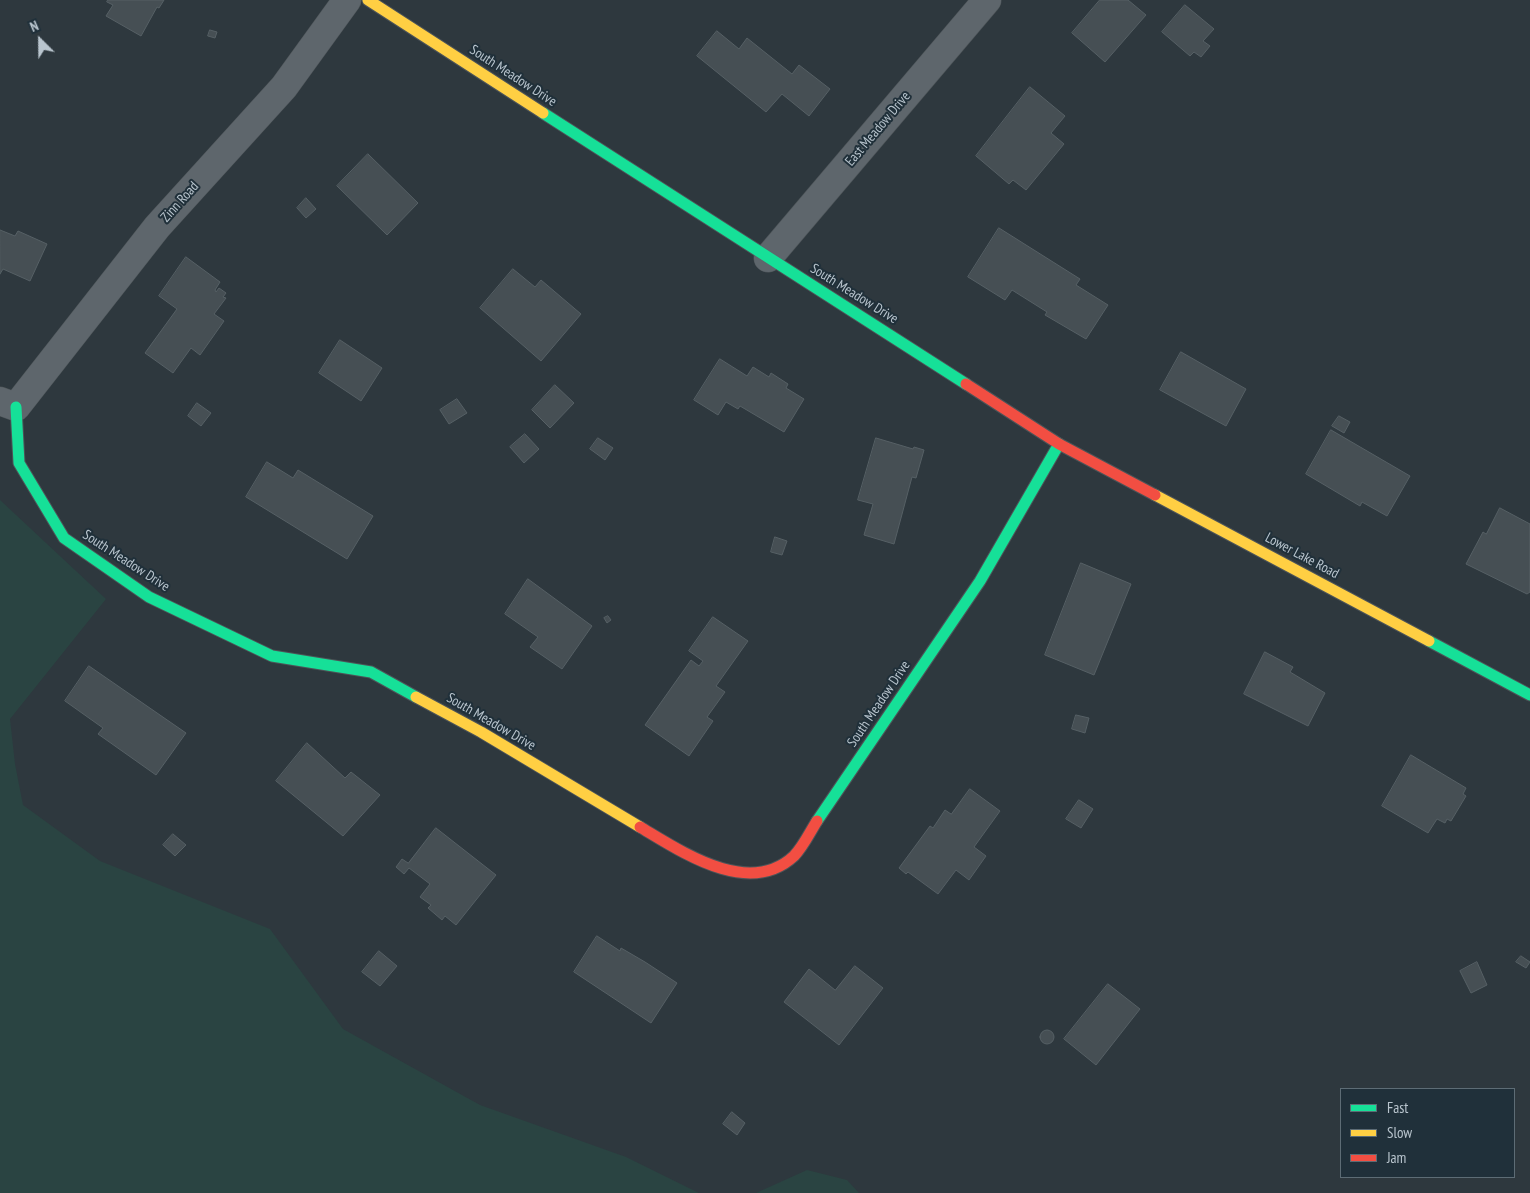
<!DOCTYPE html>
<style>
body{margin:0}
#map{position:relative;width:1530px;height:1193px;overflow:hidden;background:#2e383e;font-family:"PT Sans Narrow",sans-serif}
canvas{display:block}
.legend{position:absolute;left:1340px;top:1088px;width:175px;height:90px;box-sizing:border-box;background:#20303a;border:1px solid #5d6c75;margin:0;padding:6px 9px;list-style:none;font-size:15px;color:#b9c5ce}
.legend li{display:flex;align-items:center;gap:10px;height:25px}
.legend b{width:25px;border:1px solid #5d6c75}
.north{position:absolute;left:15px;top:15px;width:50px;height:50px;-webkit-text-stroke:4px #20303a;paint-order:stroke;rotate:337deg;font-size:14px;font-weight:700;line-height:20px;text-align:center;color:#b9c5ce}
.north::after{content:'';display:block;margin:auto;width:18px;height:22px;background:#b9c5ce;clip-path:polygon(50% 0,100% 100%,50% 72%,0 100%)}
</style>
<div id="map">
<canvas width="1530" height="1193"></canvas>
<ul class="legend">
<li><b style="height:6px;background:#16e098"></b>Fast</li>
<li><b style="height:6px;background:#ffcf43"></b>Slow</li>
<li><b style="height:6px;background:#f24e42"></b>Jam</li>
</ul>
<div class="north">N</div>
</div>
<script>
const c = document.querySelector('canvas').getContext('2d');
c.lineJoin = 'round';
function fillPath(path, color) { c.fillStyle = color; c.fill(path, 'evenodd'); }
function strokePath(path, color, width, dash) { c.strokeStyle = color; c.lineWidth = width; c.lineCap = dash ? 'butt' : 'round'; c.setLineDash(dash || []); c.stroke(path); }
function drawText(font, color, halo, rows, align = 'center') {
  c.font = font + ' "PT Sans Narrow",sans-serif'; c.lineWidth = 4; c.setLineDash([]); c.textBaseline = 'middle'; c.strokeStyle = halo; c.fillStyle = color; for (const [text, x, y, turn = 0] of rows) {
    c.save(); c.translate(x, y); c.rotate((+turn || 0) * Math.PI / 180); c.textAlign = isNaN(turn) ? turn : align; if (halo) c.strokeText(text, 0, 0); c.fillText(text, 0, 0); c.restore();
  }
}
const green = new Path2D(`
 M0,500L106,599L10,719L15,764L23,805L100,861L270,929L343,1029L480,1105L626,1157L699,1193H0Z
 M807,1170L847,1180L859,1193H756Z`);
const building = new Path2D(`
 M108,0H164L159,8L157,7L141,36L106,16L113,5L107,2Z
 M1100,0H1128L1146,15L1105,62L1072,33Z
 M1185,5L1214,29L1203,41L1210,46L1201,57L1194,52L1190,56L1162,32Z
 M210,30L217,32L215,38L208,36Z
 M717,31L739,49L747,38L792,74L799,65L830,89L809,116L782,94L766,112L697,56Z
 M1030,87L1065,116L1051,133L1064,144L1026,190L1013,180L1009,184L976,156Z
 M368,154L418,203L387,235L337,186Z
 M306,198L316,209L306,218L297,208Z
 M999,228L1080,279L1076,285L1108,305L1086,339L1045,315L1047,312L1012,290L1005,300L968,277Z
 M0,230L15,236L18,231L47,244L30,281L3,269L0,274Z
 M186,257L220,282L215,290L216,292L219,288L226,293L223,297L226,298L214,314L224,321L200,355L191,348L173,373L145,353L177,309L159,296Z
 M513,269L535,287L541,280L581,314L541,361L480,308Z
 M340,340L382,368L361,401L319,373Z
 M1181,352L1246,389L1226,426L1160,390Z
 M720,359L747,376L753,367L769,377L771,373L788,384L786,388L804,399L784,432L740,406L738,409L726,402L718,415L694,400Z
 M555,385L574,403L550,428L532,410Z
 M457,399L467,413L449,424L440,410Z
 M197,403L211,413L201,426L188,416Z
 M1339,416L1350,422L1344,433L1332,426Z
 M1331,430L1410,476L1387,516L1362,502L1360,506L1306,474Z
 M525,434L539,449L524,463L510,447Z
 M598,438L613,448L605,460L590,449Z
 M876,438L913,449L914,447L924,450L916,478L912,477L894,544L864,535L873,504L858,500Z
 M267,462L293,478L298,470L373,516L347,559L246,497Z
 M1500,508L1530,524V592L1527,594L1466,564L1483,532L1486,534Z
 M775,537L787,541L782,555L771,552Z
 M1081,563L1131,584L1094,675L1045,655Z
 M528,579L592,626L562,669L530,647L538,637L505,614Z
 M608,616L611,620L607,623L604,618Z
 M713,617L748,641L716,686L725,692L707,717L713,721L689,756L645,725L691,660L699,666L703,661L689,651Z
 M1265,652L1293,667L1290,672L1325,693L1308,726L1244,694Z
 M89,666L186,733L156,775L98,734L103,728L65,701Z
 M1076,715L1089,718L1085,733L1072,729Z
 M307,743L345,778L351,772L380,795L343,836L276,781Z
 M1411,755L1466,788L1463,794L1466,796L1451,821L1447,819L1445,823L1437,819L1428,833L1382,806Z
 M970,789L1000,811L974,847L986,856L969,880L956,870L938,894L908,872L906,874L899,868L930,826L933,828L945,810L951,814Z
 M1079,800L1093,809L1081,828L1066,819Z
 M436,828L496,875L456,925L445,916L442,920L428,908L431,905L420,897L430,884L409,868L404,874L396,867L402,859L408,863Z
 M173,834L186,845L175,856L163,845Z
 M597,936L620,951L621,948L645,962L677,983L651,1023L574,972Z
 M379,951L397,966L380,986L362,972Z
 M1521,956L1530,962L1526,968L1516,962Z
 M1477,962L1487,985L1471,993L1460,971Z
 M855,966L883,988L839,1045L784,1002L809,969L835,990Z
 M1108,984L1140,1009L1096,1065L1064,1039Z
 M1040 1037a7 7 0 1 1 14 0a7 7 0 1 1-14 0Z
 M732,1112L745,1123L737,1135L723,1124Z`);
const street = new Path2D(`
 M768,258L987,0
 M0,401L16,407L157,227L284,87L347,0`);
const fast = new Path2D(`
 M543,113L966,384
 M16,407L19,463L64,538L149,597L272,656L371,672L416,697
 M1429,641L1530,695
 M817,821L980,581L1059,444`);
const slow = new Path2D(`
 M368,0L543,113
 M1155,495L1429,641
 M416,697L481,732L640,827`);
const jam = new Path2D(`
 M966,384L1059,444L1155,495
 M640,827C682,852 749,898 794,856C803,847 810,832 817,821`);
const streetNames = [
 ["South Meadow Drive",513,76,33],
 ["East Meadow Drive",878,129,-50],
 ["Zinn Road",180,202,-48],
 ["South Meadow Drive",854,294,32],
 ["Lower Lake Road",1302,556,28],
 ["South Meadow Drive",126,561,33],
 ["South Meadow Drive",879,704,-56],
 ["South Meadow Drive",491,722,30]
];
fillPath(green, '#2a4442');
fillPath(building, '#464f54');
strokePath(building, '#566065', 1);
strokePath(street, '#4d5458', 29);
strokePath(fast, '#4d5458', 13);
strokePath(slow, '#4d5458', 13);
strokePath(jam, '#4d5458', 13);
strokePath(street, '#5e666c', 28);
strokePath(fast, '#16e098', 11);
strokePath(slow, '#ffcf43', 11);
strokePath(jam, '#f24e42', 11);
drawText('14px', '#b9c5ce', '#20303a', streetNames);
</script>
